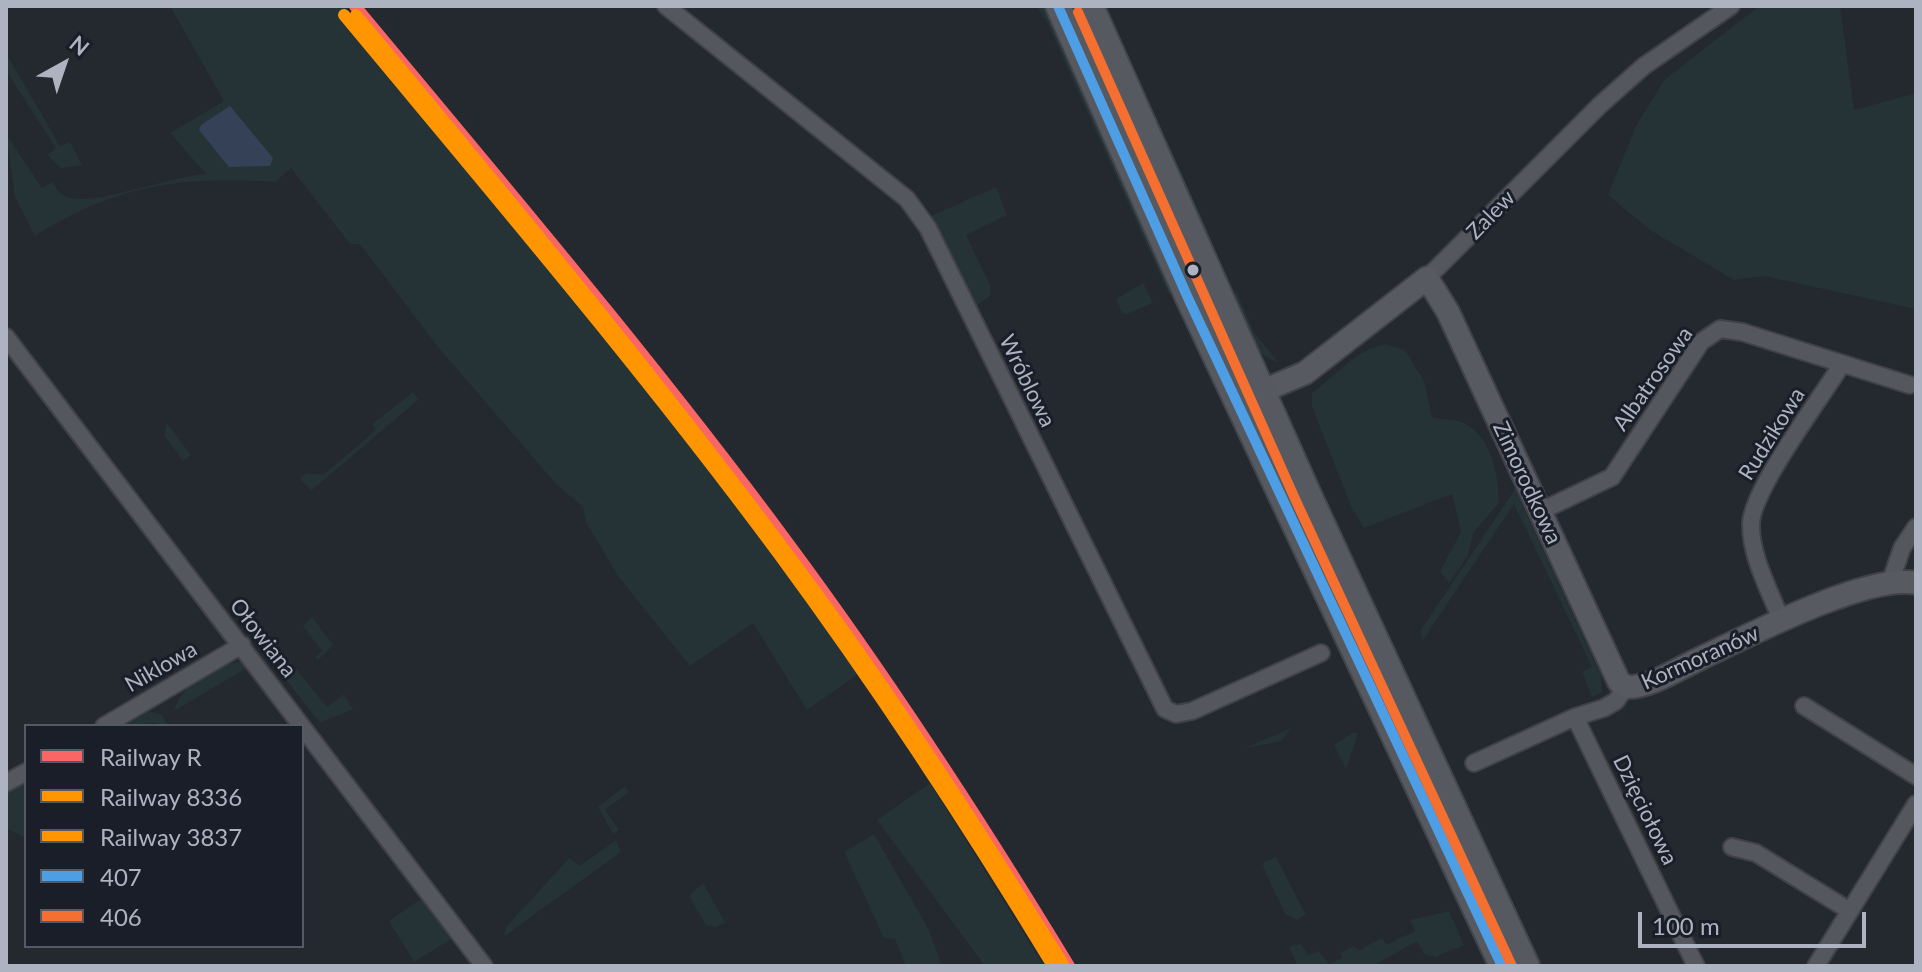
<!DOCTYPE html>
<meta charset="utf-8">
<style>
body{margin:0}
#map{position:relative;width:1922px;height:972px;overflow:hidden;background:#24282f;font-family:Lato,sans-serif}
canvas{display:block}
.frame{position:absolute;inset:0;border:8px solid #adb3c1;pointer-events:none}
.legend{position:absolute;left:24px;top:724px;width:280px;height:224px;box-sizing:border-box;background:#191e28;border:2px solid #545a65;margin:0;padding:10px 14px;list-style:none;font-size:24px;color:#adb3c1}
.legend li{display:flex;align-items:center;gap:16px;height:40px}
.legend b{width:40px;border:2px solid #545a65}
.north{position:absolute;left:24px;top:24px;width:80px;height:80px;-webkit-text-stroke:6px #191e28;paint-order:stroke;rotate:40deg;font-size:22px;font-weight:700;line-height:32px;text-align:center;color:#adb3c1}
.north::after{content:'';display:block;margin:auto;width:28px;height:36px;background:#adb3c1;clip-path:polygon(50% 0,100% 100%,50% 72%,0 100%)}
.scale{position:absolute;left:1638px;top:912px;width:228px;height:36px;box-sizing:border-box;border:4px solid #adb3c1;border-top:0;padding-left:10px;font-size:24px;line-height:28px;white-space:nowrap;color:#adb3c1;-webkit-text-stroke:6px #191e28;paint-order:stroke}
</style>
<div id="map">
<canvas width="1922" height="972"></canvas>
<div class="frame"></div>
<ul class="legend">
<li><b style="height:10px;background:#fa6666"></b>Railway R</li>
<li><b style="height:10px;background:#ff9500"></b>Railway 8336</li>
<li><b style="height:10px;background:#ff9500"></b>Railway 3837</li>
<li><b style="height:10px;background:#4d9ee5"></b>407</li>
<li><b style="height:10px;background:#f46f30"></b>406</li>
</ul>
<div class="north">N</div>
<div class="scale">100 m</div>
</div>
<script>
const c = document.querySelector('canvas').getContext('2d');
c.lineJoin = 'round';
function fillPath(path, color) { c.fillStyle = color; c.fill(path, 'evenodd'); }
function strokePath(path, color, width, dash) { c.strokeStyle = color; c.lineWidth = width; c.lineCap = dash ? 'butt' : 'round'; c.setLineDash(dash || []); c.stroke(path); }
function drawText(font, color, halo, rows, align = 'center') {
  c.font = font + ' Lato,sans-serif'; c.lineWidth = 6; c.setLineDash([]); c.textBaseline = 'middle'; c.strokeStyle = halo; c.fillStyle = color; for (const [text, x, y, turn = 0] of rows) {
    c.save(); c.translate(x, y); c.rotate((+turn || 0) * Math.PI / 180); c.textAlign = isNaN(turn) ? turn : align; if (halo) c.strokeText(text, 0, 0); c.fillText(text, 0, 0); c.restore();
  }
}
const green = new Path2D(`
 M170,6H344L616,334L777,541L864,670L807,710L753,623L690,666L618,576L586,522L583,507L556,484L438,347L360,244H350L291,168L275,182C181,176 116,185 35,236L15,197L6,134L42,188L52,182C57,189 61,196 70,198C95,205 172,176 206,174L170,133L224,101Z
 M1036,6H1045L1047,10L1172,287L1169,295L1046,20Z
 M1066,6H1073L1129,137L1178,223L1246,379L1170,221L1128,146Z
 M1759,6H1840L1854,110L1916,93V309L1764,276L1734,280L1650,230L1608,195L1636,126L1664,80Z
 M1122,42L1210,236L1194,216L1120,45Z
 M6,53L60,146L70,142L82,165L61,168L47,155L56,148L6,71Z
 M996,187L1007,215L966,235L991,287L990,296L975,307L931,216Z
 M1143,283L1153,303L1127,314L1122,313L1116,299Z
 M1235,288L1255,334L1278,362C1252,357 1234,310 1235,288Z
 M1385,344L1405,350L1424,381L1432,417C1442,420 1455,419 1464,423C1493,438 1498,475 1499,503L1473,533L1468,556L1449,583L1440,571L1461,532L1452,494L1364,528L1351,506L1312,407V393C1337,375 1354,351 1385,344Z
 M413,392L419,399L311,491L300,479L306,473L323,475L376,430L372,424Z
 M167,423L191,455L183,461L164,435Z
 M1515,489L1601,676L1602,692L1592,697L1582,672L1592,667L1514,504L1423,640L1420,631Z
 M312,617L333,645L318,660L315,657L322,651L303,626Z
 M268,634L327,707L344,694L353,709L320,723L264,652Z
 M240,662L250,666L174,711C180,686 214,664 240,662Z
 M150,711L162,715L169,726L154,723L122,726Z
 M1291,728L1281,741L1243,749Z
 M1352,733H1358L1346,769L1334,745Z
 M26,782V836L24,837L6,828V794Z
 M930,783L1044,966H985L877,820Z
 M625,786L629,792L605,810L619,830L613,834L598,807Z
 M874,834L929,930L942,966H906L895,939L884,938L844,852Z
 M616,840L621,852L503,937L507,926L569,858L580,866Z
 M1276,857L1306,915L1297,920L1285,914L1263,867L1264,862Z
 M703,883L725,922L716,927L706,925L689,896Z
 M425,896L452,932L450,940L414,962L389,921Z
 M1449,911L1464,945L1436,957L1424,954L1417,941L1373,966H1298L1289,947L1301,944L1308,955L1319,951L1329,964L1342,958L1340,953L1353,946L1359,950L1382,938L1386,945L1415,931L1410,920Z`);
const water = new Path2D(`
 M230,106L273,158L270,166L229,167L199,130L201,125Z`);
const street = new Path2D(`
 M666,6L907,199L928,228L1165,709L1176,714L1192,711L1321,653
 M1427,278L1600,105L1644,66L1731,6
 M6,337L484,966
 M1541,511L1612,477L1701,342L1720,329L1742,332L1910,385
 M1891,580L1902,548L1916,527
 M1782,622C1770,591 1750,556 1751,523C1753,488 1821,398 1842,364
 M1804,706L1916,776
 M1575,717L1696,966
 M104,726L242,645
 M1474,763L1575,717L1604,708L1616,701L1626,687
 M6,783L26,772
 M1732,847L1756,853L1850,911
 M1816,966L1916,804`);
const secondary = new Path2D(`
 M1237,402L1305,373L1427,278L1448,312L1619,682L1627,687C1647,688 1673,672 1691,663C1740,640 1866,573 1916,583`);
const primary = new Path2D(`
 M1058,6L1188,298L1502,966
 M1091,6L1309,495L1527,966`);
const bus1 = new Path2D(`
 M1058,6L1188,298L1502,966`);
const bus2 = new Path2D(`
 M1078,12L1296,501L1512,966`);
const rail1 = new Path2D(`
 M355,6C502,183 651,358 788,543C889,679 981,821 1069,966`);
const rail2 = new Path2D(`
 M344,15C491,192 641,368 778,553C876,686 967,824 1053,966`);
const rail3 = new Path2D(`
 M356,15C515,206 673,397 820,598C907,717 986,840 1064,966`);
const markers = [
 [1193,270,7,"#adb3c1"]
];
const streetNames = [
 ["Zalew",1491,215,-46],
 ["Albatrosowa",1653,379,-55],
 ["Wróblowa",1027,381,64],
 ["Rudzikowa",1772,434,-58],
 ["Zimorodkowa",1527,483,65],
 ["Ołowiana",263,638,52],
 ["Kormoranów",1700,658,-24],
 ["Niklowa",161,667,-30],
 ["Dzięciołowa",1645,810,64]
];
fillPath(green, '#253336');
fillPath(water, '#344157');
strokePath(street, '#404248', 20);
strokePath(secondary, '#404248', 26);
strokePath(primary, '#41454c', 28);
strokePath(street, '#54575d', 16);
strokePath(secondary, '#585a62', 22);
strokePath(primary, '#56595f', 24);
strokePath(bus1, '#4d9ee5', 10);
strokePath(bus2, '#f46f30', 10);
strokePath(rail1, '#fa6666', 12);
strokePath(rail2, '#ff9500', 12);
strokePath(rail3, '#ff9500', 12);
for (const [x, y, r, color] of markers) { const dot = new Path2D(); dot.arc(x, y, r, 0, 2 * Math.PI); c.fillStyle = color; c.fill(dot); strokePath(dot, '#191e28', 3); }
drawText('22px', '#adb3c1', '#191e28', streetNames);
</script>
